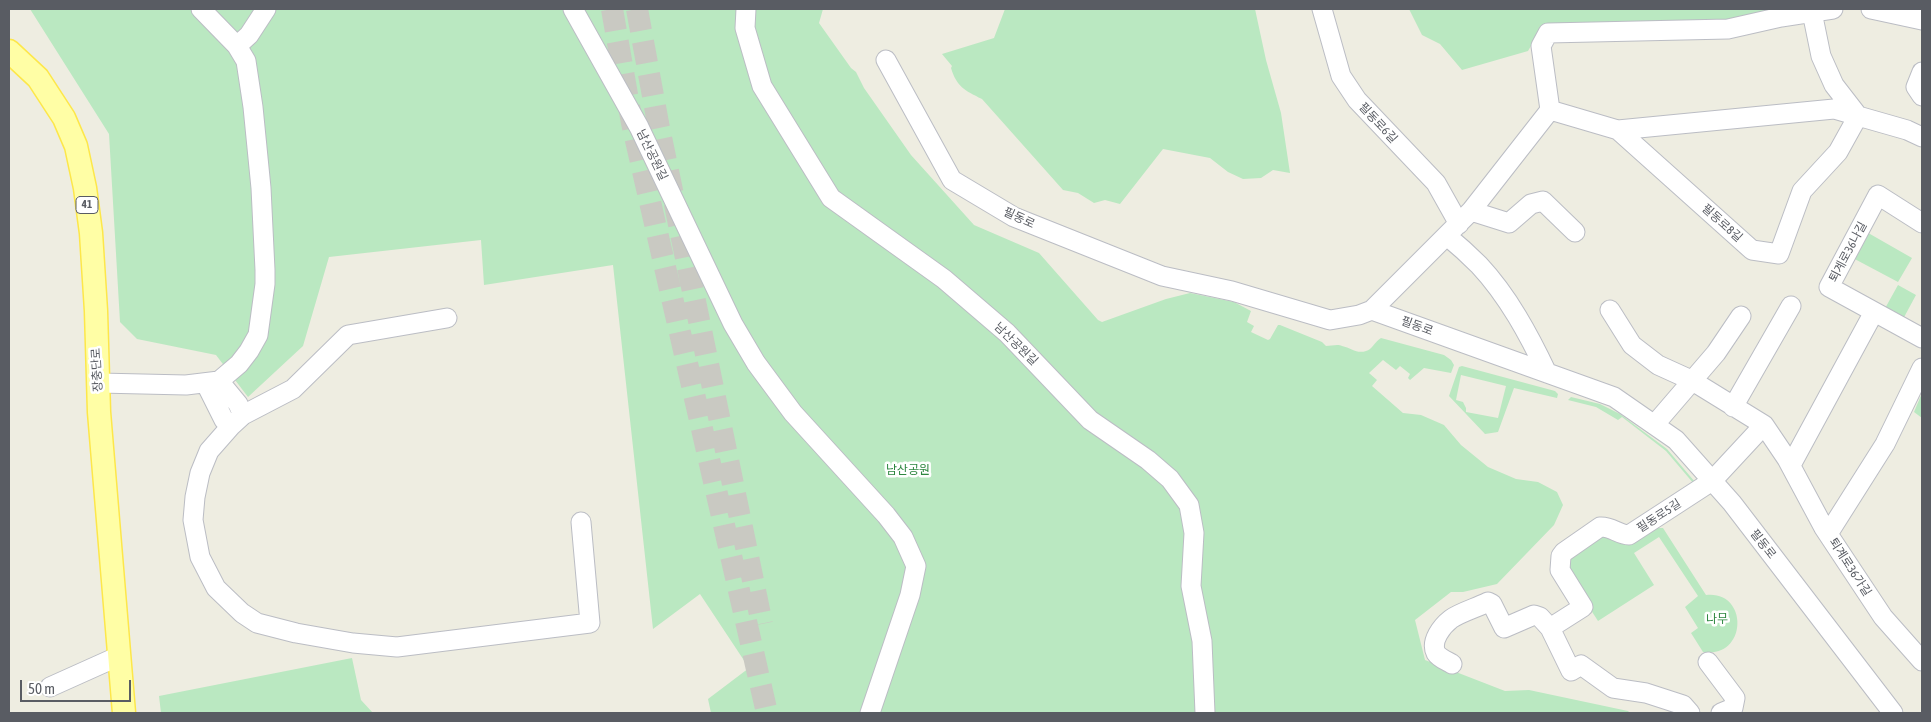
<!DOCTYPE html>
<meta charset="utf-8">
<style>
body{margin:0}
#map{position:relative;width:1931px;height:722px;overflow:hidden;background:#eeede1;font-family:"Asap Condensed",sans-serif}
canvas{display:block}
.frame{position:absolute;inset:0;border:10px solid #595c63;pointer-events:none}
.scale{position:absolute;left:20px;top:680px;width:111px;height:22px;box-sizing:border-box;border:2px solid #595c63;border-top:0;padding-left:6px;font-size:15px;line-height:18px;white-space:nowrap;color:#595c63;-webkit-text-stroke:4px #fff;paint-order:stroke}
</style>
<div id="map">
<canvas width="1931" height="722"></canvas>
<div class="frame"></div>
<div class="scale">50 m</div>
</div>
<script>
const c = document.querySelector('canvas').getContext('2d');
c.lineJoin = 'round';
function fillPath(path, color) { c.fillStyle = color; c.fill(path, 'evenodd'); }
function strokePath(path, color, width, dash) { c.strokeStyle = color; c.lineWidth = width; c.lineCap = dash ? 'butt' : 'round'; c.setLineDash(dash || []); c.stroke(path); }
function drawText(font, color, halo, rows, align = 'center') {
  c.font = font + ' "Asap Condensed","Noto Sans KR",sans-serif'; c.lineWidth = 5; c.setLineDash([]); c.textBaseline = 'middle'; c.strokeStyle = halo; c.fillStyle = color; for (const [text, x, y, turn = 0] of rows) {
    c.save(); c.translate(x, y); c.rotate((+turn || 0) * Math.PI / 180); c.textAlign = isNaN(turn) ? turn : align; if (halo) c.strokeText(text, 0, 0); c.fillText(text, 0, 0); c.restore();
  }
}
const green = new Path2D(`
 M30,9H823L819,23L851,68L856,72L864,88L911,155L974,225L1039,253L1098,320L1102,322L1166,299L1190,293L1234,302L1251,311L1247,322L1254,326L1251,332L1268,340L1270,339L1278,325H1280L1322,342L1326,346C1331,346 1338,344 1342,346C1351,348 1357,354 1366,351C1372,350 1375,341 1381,338L1444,355L1451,360L1454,365L1451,373L1424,368L1410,380L1408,378L1410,374L1400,366L1396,370L1383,360L1369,373L1377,380L1372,386L1403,413L1421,415L1444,425L1461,445L1488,467L1516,479L1538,482L1557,492L1563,505L1554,525L1497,584L1463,592H1451L1415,620L1425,660L1505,691L1529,690L1628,711L1630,713H711L708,699L749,668L700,594L653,629L613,265L484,285L481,240L329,257L303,346L248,397L216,355L137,339L120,322L109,134Z
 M1005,9H1255L1266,60L1281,113L1290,173L1273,170L1261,178L1243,179L1228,172L1210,158L1163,149L1120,204L1105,200L1094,203L1078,193L1063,190L982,99C964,90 957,87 951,68L952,66L942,54L994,38Z
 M1409,9H1793L1713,24L1542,27L1528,51L1462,70L1440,44L1422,35Z
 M1863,230L1912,258L1898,282L1849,256Z
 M1898,285L1916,295L1902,321L1883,312Z
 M1462,366L1555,391L1558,394L1557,398L1514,388L1498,432L1485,434L1449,396L1459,367ZM1461,375L1506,386L1498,418L1466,412V408L1463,402L1456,400Z
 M1922,393V418L1914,412Z
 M1571,397L1600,404L1620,414L1667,449L1695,482L1694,484L1666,451L1622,417L1618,420L1596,407L1568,400Z
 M1657,528H1663L1706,595C1749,590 1748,659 1703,652L1691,633L1698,628L1685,607L1698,596L1659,537L1634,553L1654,585L1598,621L1563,567L1567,554L1594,533L1633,544Z
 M352,658L361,700L373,713H161L159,696Z`);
const majorTunnel = new Path2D(`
 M612,9L632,123L767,713
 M637,9L658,123L762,624`);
const minor = new Path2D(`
 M573,9L639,127L733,324L756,363L793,413L886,515L903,537L916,566L910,595L870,713
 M746,9L745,28L762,86L831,198L944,279L1007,333L1090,420L1148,460L1170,479L1189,505L1194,533L1191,586L1202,641L1205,713
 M1322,9L1341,76L1357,100L1436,183L1459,224
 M1871,9L1922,20
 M237,46L249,35L266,9
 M886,60L952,180L1014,217L1162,276L1232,291L1330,320L1359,315L1372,310L1614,397L1676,440L1732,503L1893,713
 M1922,72L1916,87L1922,96
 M1550,110L1618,130L1752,250L1779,254L1802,191L1838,152L1858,116L1907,130L1922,137
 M1618,130L1834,109L1858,116L1834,85L1821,56L1812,12
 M1471,211L1509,223L1531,204L1543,201L1575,232
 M1922,223L1878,195L1829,287L1922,338
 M1447,236C1458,245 1469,255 1479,265C1508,296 1529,335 1547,373
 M1372,310L1471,211L1550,110L1541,46L1548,33L1728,29L1781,17L1833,9
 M1610,310L1632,345L1658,365L1691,380L1764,425L1787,459L1824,528L1883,617L1922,661
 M447,318L348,335L293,389L243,415L231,426L209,451L200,473L195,497L193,520L200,557L216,588L242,613L257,623L296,633L353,643L397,647L590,623L581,522
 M219,381L238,404L243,415
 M99,383L186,385L219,381L239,364L249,351L258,335L265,284V270L261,188L253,107L246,61L237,46L201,9
 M206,384L224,420L231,426
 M1733,407L1791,306
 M1655,424L1716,353L1741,316
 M1791,465L1874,312
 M1828,534L1885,444L1922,368
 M1550,628L1571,671L1581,665L1613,688L1646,693L1683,705L1690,713
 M1708,662L1735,698L1733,708L1721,713
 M1452,664C1447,661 1439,658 1436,653C1430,641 1442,626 1451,619C1461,612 1476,608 1488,602L1492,604L1504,628L1534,615L1540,617L1550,628L1583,607L1560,570L1561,556L1564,552L1600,527C1611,526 1619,535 1629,535L1712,481L1764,425
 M50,687L119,656`);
const major = new Path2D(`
 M9,51L38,78L64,118L76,146L85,188L91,233L96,311L99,412L124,713`);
const shields = [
 [87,205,22]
];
const shieldNames = [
 ["41",87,205]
];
const streetNames = [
 ["필동로6길",1378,123,47],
 ["남산공원길",652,155,64],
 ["필동로",1019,218,25],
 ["필동로8길",1722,223,42],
 ["퇴계로36나길",1848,252,-62],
 ["필동로",1417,326,20],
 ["남산공원길",1016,344,44],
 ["장충단로",97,370,-93],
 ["필동로5길",1659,516,-33],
 ["필동로",1763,544,52],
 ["퇴계로36가길",1850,567,57]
];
const parkNames = [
 ["남산공원",908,470],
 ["나무",1717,619]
];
fillPath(green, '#bae8c1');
strokePath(majorTunnel, '#c9c9c2', 22, [22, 11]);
strokePath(minor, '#bbbdc4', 21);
strokePath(major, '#fde74a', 25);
strokePath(minor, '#fff', 19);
strokePath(major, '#fffea5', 22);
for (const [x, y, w] of shields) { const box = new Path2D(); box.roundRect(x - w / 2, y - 8.5, w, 17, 4); c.fillStyle = '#fff'; c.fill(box); strokePath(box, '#595c63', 1); }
drawText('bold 11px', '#595c63', null, shieldNames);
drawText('12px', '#595c63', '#fff', streetNames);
drawText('12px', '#2e8740', '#fff', parkNames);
</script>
